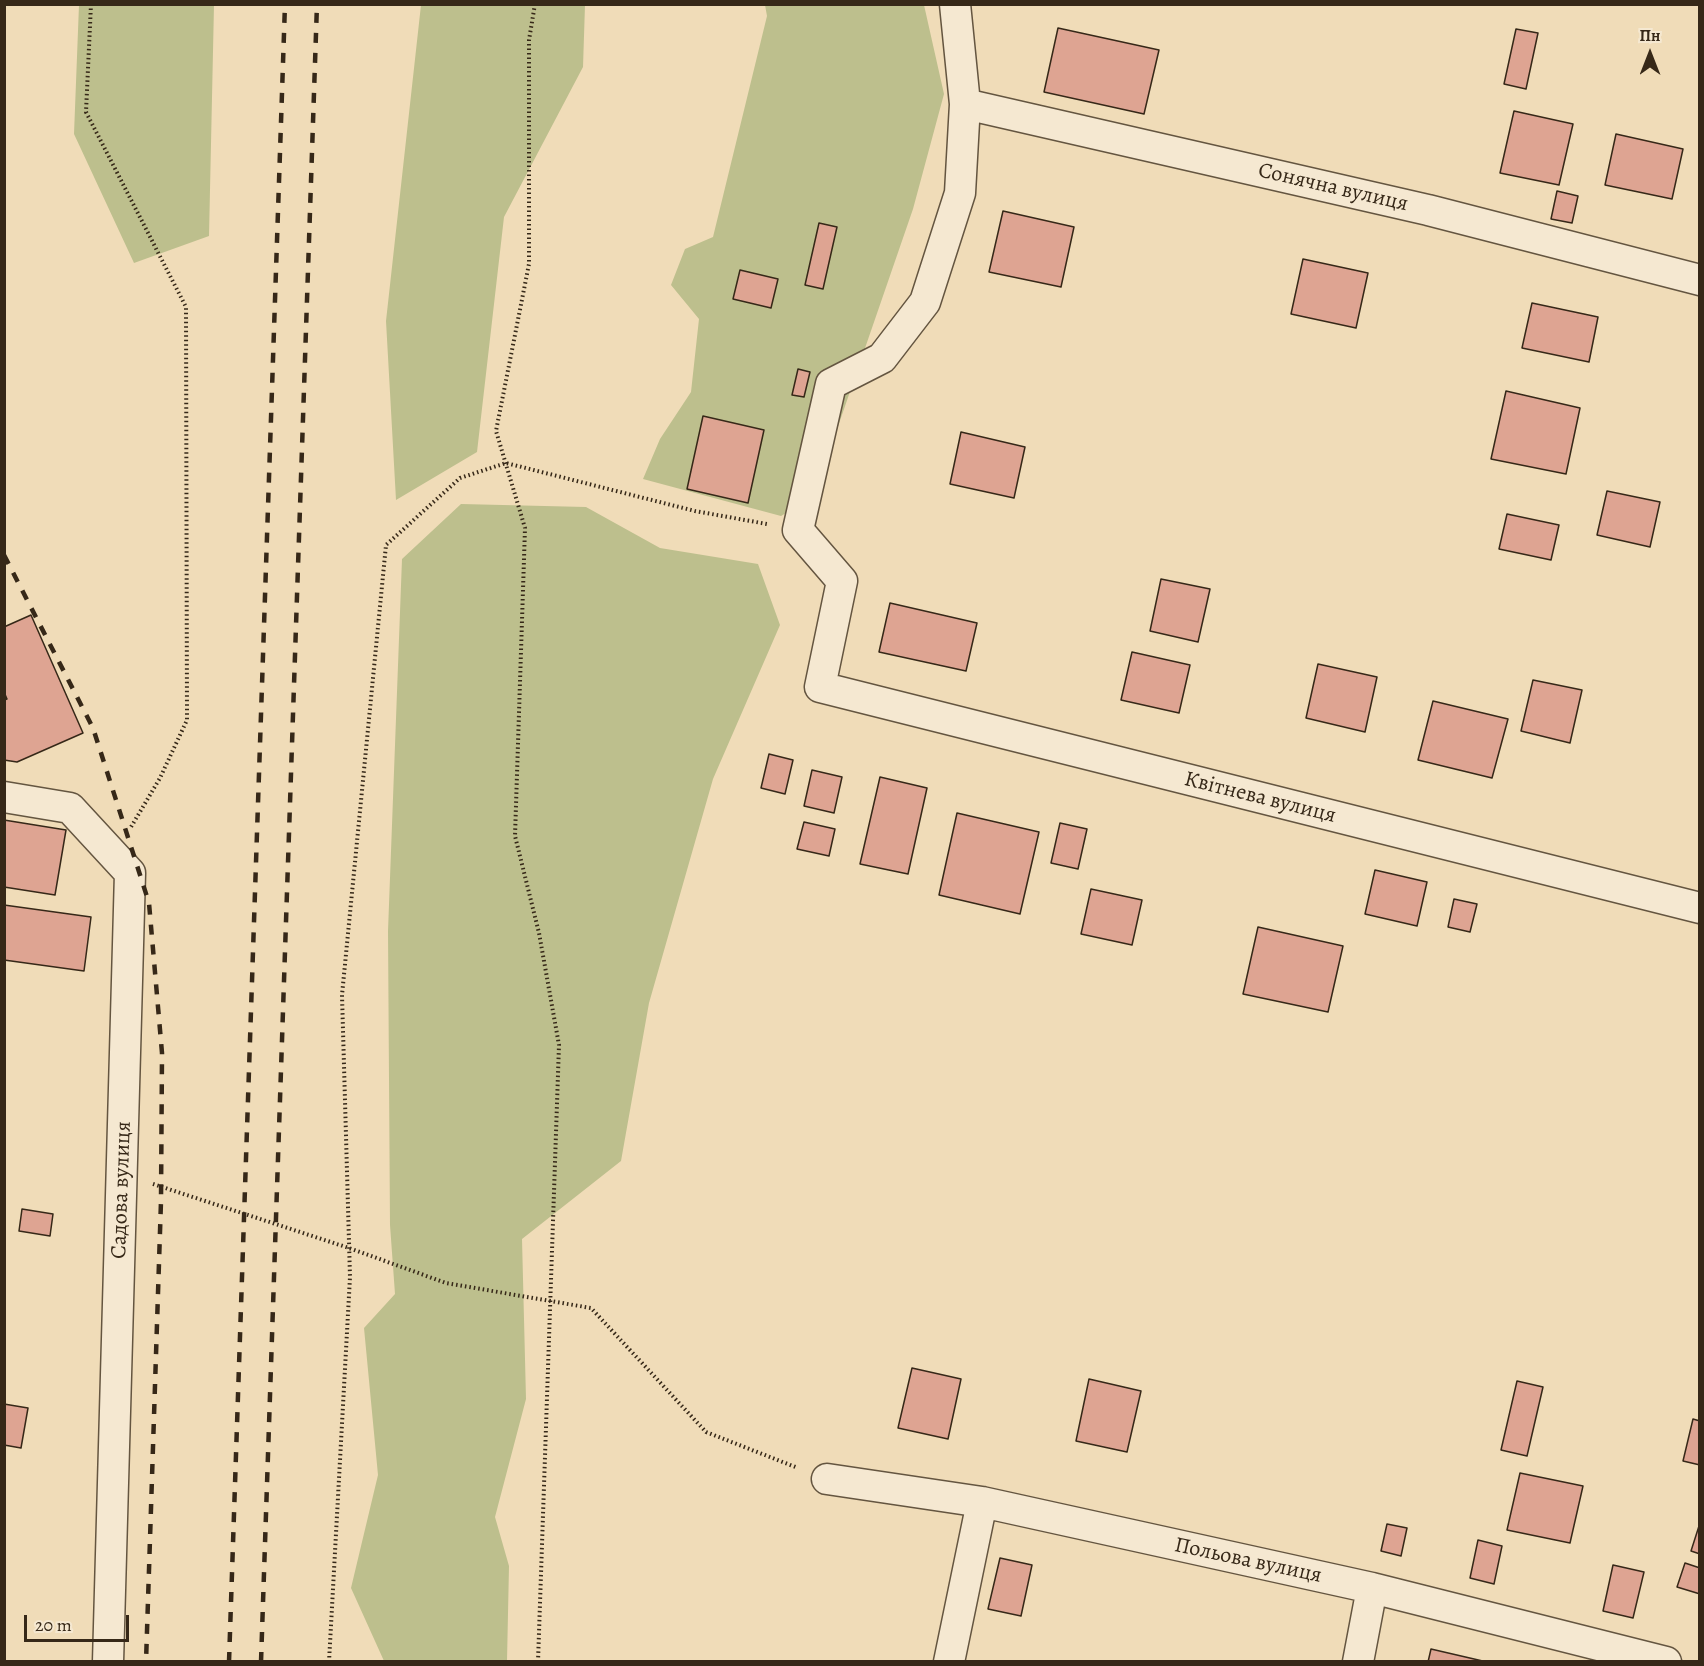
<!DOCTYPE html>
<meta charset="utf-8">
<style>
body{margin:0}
#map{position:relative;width:1704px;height:1666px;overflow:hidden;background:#f0dcb8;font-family:Alegreya,serif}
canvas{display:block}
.frame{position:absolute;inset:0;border:6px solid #362818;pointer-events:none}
.north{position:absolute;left:1620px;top:24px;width:60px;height:60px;-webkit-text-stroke:4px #f5e8d1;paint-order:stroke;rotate:0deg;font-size:16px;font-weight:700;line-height:24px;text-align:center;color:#362818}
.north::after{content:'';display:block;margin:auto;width:21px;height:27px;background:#362818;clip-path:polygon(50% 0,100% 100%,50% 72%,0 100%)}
.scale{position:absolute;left:24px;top:1615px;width:105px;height:27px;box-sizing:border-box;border:3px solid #362818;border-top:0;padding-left:8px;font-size:18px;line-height:21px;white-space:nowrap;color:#362818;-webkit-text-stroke:4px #f5e8d1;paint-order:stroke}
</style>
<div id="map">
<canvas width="1704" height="1666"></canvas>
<div class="frame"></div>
<div class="north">Пн</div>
<div class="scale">20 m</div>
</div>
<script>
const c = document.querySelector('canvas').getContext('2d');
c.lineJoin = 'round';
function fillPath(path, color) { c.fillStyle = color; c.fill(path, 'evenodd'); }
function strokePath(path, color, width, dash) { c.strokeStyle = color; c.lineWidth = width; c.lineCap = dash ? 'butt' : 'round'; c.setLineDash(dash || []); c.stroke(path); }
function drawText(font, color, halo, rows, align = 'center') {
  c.font = font + ' Alegreya,serif'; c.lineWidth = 4.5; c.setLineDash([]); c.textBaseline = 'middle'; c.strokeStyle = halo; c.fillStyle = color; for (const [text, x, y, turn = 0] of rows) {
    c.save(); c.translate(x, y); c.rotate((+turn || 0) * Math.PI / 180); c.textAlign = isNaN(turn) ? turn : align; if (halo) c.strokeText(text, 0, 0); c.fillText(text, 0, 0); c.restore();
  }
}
const green = new Path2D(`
 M79,5H214L209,236L134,263L74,134Z
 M421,5H585L583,67L504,217L477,452L396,500L386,321Z
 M765,5H924L944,94L913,209L814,496L781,516L643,479L660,439L691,392L699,319L671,285L685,249L713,237L767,16Z
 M461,504L586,507L660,548L758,564L780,625L713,779L649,1003L621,1161L522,1239L526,1399L495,1517L509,1566L507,1661H384L351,1588L378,1475L364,1328L395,1294L390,1225L388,931L402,559Z`);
const building = new Path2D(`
 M1058,28L1159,50L1144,114L1044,92Z
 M1516,29L1538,33L1526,89L1504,84Z
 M1514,111L1573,124L1559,185L1500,173Z
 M1616,134L1683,149L1672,199L1605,185Z
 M1557,191L1578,196L1572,223L1551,219Z
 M1003,211L1074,227L1061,287L989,272Z
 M819,223L837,227L823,289L805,285Z
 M1303,259L1368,273L1356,328L1291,314Z
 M740,270L778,279L771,308L733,299Z
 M1532,303L1598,317L1589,362L1522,348Z
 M798,369L810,372L804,397L792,395Z
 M1506,391L1580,408L1566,474L1491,459Z
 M703,416L764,430L748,503L687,489Z
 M961,432L1025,447L1014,498L950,484Z
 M1607,491L1660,502L1650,547L1597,535Z
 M1507,514L1559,525L1551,560L1499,549Z
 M1161,579L1210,589L1198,642L1150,631Z
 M890,603L977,623L966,671L879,652Z
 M31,615L83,733L17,762L4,760V700L7,699L4,692V627Z
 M1132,652L1190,665L1179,713L1121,700Z
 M1318,664L1377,677L1365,732L1306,718Z
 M1533,680L1582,690L1570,743L1521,731Z
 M1433,701L1508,719L1492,778L1418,760Z
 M769,754L793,760L785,794L761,788Z
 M812,770L842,777L834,813L804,806Z
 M880,777L927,788L908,874L860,864Z
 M957,813L1039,832L1020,914L939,895Z
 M4,820L66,830L55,895L4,887Z
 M804,822L835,829L829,856L797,849Z
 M1060,823L1087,829L1078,869L1051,863Z
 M1375,870L1427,882L1417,926L1365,914Z
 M1091,889L1142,900L1132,945L1081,934Z
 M1454,899L1477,904L1470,932L1448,927Z
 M4,905L91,917L84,971L4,960Z
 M1258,927L1343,946L1328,1012L1243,994Z
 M22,1209L53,1214L50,1236L19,1231Z
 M912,1368L961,1379L948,1439L898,1428Z
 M1089,1379L1141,1391L1127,1452L1076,1441Z
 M1517,1381L1543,1387L1527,1456L1501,1450Z
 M4,1404L28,1408L21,1448L4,1445Z
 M1693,1419L1700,1421V1465L1683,1461Z
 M1520,1473L1583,1486L1570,1543L1507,1530Z
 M1387,1524L1407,1528L1401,1556L1381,1551Z
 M1699,1526H1700V1554L1691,1551Z
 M1478,1540L1502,1546L1494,1584L1470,1578Z
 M1000,1558L1032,1565L1021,1616L988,1609Z
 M1685,1563L1700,1568V1594L1677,1587Z
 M1613,1565L1644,1572L1633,1618L1603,1611Z
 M1431,1649L1487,1662H1428Z`);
const path = new Path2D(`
 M91,4L86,112L186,307L187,720L160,778L131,827
 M535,4L529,40V264L496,431L525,528L515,836L539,933L559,1045L538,1662
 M153,1184L349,1248L446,1283L591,1308L706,1432L798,1468
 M329,1662L350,1277L342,995L386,545L460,478L506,463L695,511L767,524`);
const minor = new Path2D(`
 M955,4L965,104L960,193L925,302L882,358L831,384L798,530L842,581L820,687L1700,908
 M965,104L1428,210L1700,280
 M4,797L70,808L130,873L108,1662
 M827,1479L982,1502L1372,1588L1666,1662
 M949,1662L982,1502
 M1358,1662L1372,1588`);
const rail = new Path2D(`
 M4,555L93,728L149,903L162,1053L161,1201L146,1662
 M229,1662L285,4
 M261,1662L317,4`);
const streetNames = [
 ["Сонячна вулиця",1333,188,13],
 ["Квітнева вулиця",1260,798,14],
 ["Садова вулиця",122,1190,-88],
 ["Польова вулиця",1248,1561,12]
];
fillPath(green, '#bdbf8d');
fillPath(building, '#dea492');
strokePath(building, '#362818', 1.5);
strokePath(minor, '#645540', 33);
strokePath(path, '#362818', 4, [1.5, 3]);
strokePath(minor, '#f5e8d1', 30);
strokePath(rail, '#362818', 4.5, [10, 10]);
drawText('22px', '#362818', '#f5e8d1', streetNames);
</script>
